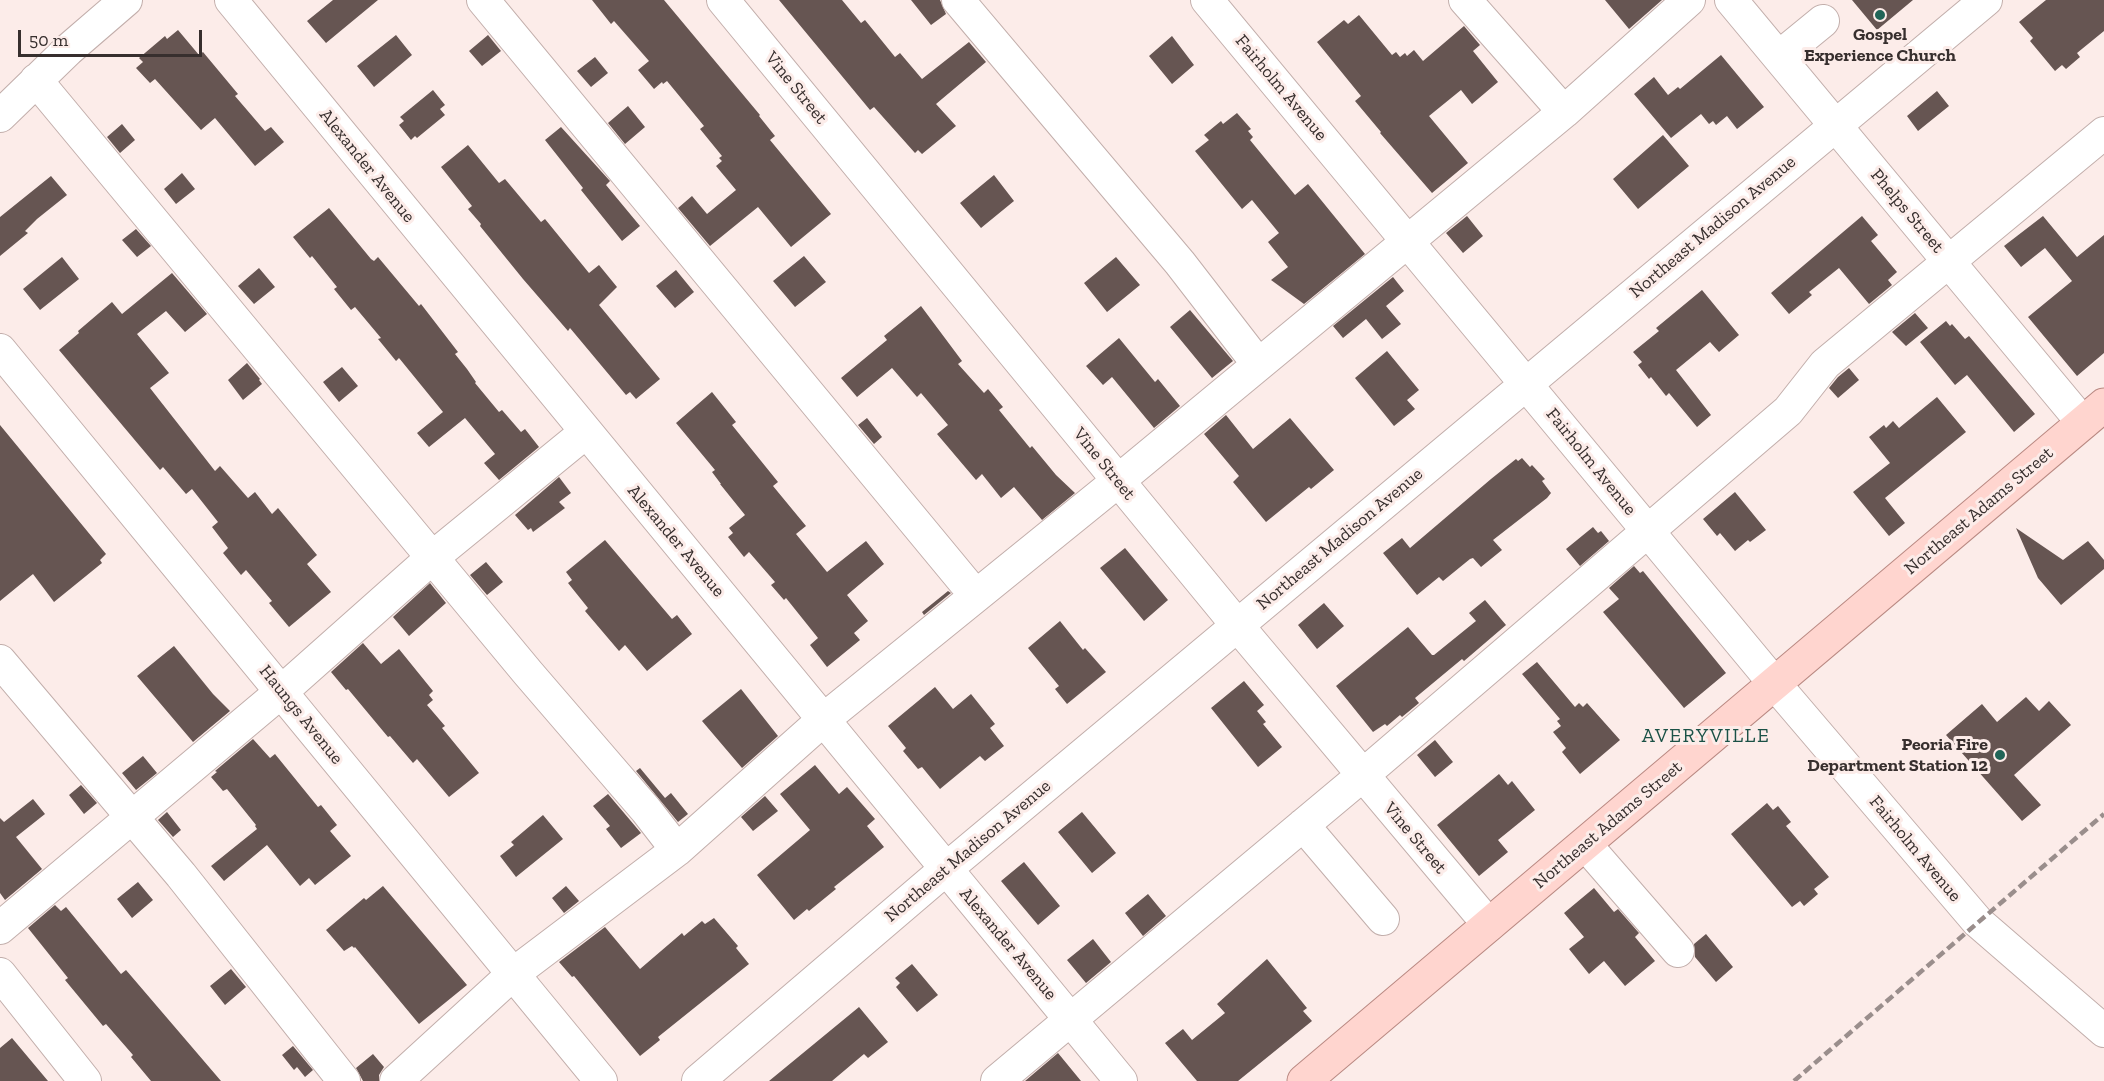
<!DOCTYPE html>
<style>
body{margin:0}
#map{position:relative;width:2104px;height:1081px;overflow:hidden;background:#fcece9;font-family:"Zilla Slab",serif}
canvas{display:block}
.scale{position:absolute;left:18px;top:30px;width:184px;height:27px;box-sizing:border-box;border:3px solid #372f2e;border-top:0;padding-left:8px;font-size:18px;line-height:21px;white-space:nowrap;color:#372f2e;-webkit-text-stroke:4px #fcece9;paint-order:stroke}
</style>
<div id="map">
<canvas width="2104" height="1081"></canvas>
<div class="scale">50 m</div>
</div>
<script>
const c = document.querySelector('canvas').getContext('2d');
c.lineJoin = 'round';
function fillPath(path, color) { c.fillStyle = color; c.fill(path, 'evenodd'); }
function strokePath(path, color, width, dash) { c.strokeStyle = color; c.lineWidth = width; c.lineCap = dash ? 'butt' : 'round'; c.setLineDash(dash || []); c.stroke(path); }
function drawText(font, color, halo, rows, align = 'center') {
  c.font = font + ' "Zilla Slab",serif'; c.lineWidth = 6; c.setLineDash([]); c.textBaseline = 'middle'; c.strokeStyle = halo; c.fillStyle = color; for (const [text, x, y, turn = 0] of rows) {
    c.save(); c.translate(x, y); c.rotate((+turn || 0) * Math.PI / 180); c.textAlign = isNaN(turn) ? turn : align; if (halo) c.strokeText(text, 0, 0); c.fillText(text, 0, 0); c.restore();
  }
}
const building = new Path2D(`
 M333,0H378L326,43L307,21Z
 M592,0H664L760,115L759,116L775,136L770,140L831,214L791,247L758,207L710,246L678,208L692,196L707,214L736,190L716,166L722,161L719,158L722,156L700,129L704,126L667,81L663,84L662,82L654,89L638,70L649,61L614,21L611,24Z
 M779,0H842L861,23L865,20L895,57L900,53L922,79L969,42L986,62L936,104L956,126L922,154L918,150L915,153L874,107L870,110Z
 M911,0H940L946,14L931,25Z
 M1605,0H1662L1629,29Z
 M1852,0H1913L1877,30Z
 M2046,0H2104V31L2077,53L2080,57L2066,69L2062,65L2055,71L2030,41L2033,38L2019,22Z
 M1359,15L1392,55L1396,52L1400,57L1405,53L1407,56L1414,50L1423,61L1464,26L1480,45L1473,51L1498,82L1472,104L1461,90L1429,116L1468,163L1432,193L1380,133L1381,132L1355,101L1361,96L1317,42L1344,20L1348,24Z
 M178,30L199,55L203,52L238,94L235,96L265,131L271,127L284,142L255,166L215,118L201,130L155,79L150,83L136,68L143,62L139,58L165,36L167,39Z
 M396,35L412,55L374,87L357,66Z
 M488,35L501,51L482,66L469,51Z
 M1172,36L1194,65L1172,84L1149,56Z
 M1721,55L1764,107L1737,129L1727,116L1716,125L1713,121L1709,124L1701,114L1671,138L1634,94L1654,77L1668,95L1678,87L1680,89Z
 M595,57L608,73L591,87L577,71Z
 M433,90L445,105L440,109L445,115L417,138L415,136L411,140L399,125L404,121L400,117Z
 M1937,91L1949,106L1918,131L1907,116Z
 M628,106L645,127L625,144L608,123Z
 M1237,113L1251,129L1248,131L1253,137L1250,140L1295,195L1308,184L1365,254L1304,304L1271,280L1288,267L1268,242L1279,233L1252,200L1242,209L1195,151L1209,140L1204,135L1221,121L1223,124Z
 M122,124L135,140L120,153L107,137Z
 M561,127L610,181L606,185L640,226L622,241L581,190L583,188L545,140Z
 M1663,135L1689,166L1638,209L1613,179Z
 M468,145L499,183L505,179L541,222L545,219L589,273L599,265L617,287L599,305L660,379L636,399L630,392L626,395L570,328L568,331L523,279L480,226L481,224L468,209L472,206L441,167Z
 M182,173L195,189L176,204L164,189Z
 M994,175L1014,201L981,228L960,203Z
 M51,176L67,195L37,219L25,231L28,233L0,256V217Z
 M329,208L371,259L374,261L378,257L419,306L421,304L458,352L455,354L467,369L476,382L475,383L499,412L502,410L521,432L525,429L539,447L499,480L484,463L495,454L465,418L429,447L417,433L443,412L399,358L396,361L378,339L381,338L355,307L351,310L334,289L337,287L312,256L310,258L293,237Z
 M1467,216L1483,236L1463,253L1446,233Z
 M1862,216L1878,235L1871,241L1897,272L1888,280L1892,285L1869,304L1839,268L1809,292L1812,295L1789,314L1771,293Z
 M2043,216L2077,257L2104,235V353L2077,376L2028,317L2072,281L2045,248L2021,267L2004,246Z
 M136,229L151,246L137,257L122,240Z
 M804,256L826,282L795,307L773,281Z
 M62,257L79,279L40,310L23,289Z
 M1116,257L1140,285L1107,312L1084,283Z
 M259,268L275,287L254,304L238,286Z
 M676,270L694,292L675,308L656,286Z
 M172,273L207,314L185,332L166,311L137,334L169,373L150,388L215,471L220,466L248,498L255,492L272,514L278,508L317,555L307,564L331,592L289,627L269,603L272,601L246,570L241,575L223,553L228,548L212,527L218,522L192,489L186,494L163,467L160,470L59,350L79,333L78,331L112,302L122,314Z
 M1393,277L1404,291L1386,306L1401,324L1382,339L1366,319L1343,338L1333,326Z
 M1702,290L1739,335L1719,352L1710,342L1676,370L1711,415L1697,427L1669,393L1666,396L1651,377L1649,379L1638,365L1642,362L1633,352L1659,331L1656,328Z
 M921,306L962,361L958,364L984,393L988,389L1003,407L999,410L1030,448L1032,446L1056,475L1075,493L1042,520L1014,487L1001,498L982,474L976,480L937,434L948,425L921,393L917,397L892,368L857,397L841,378L887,340L884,336Z
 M1190,310L1233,361L1212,378L1170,327Z
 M1915,313L1928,328L1906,346L1892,332Z
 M1946,321L1950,326L1952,324L1965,339L1969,336L2035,414L2014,432L1967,375L1955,385L1920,342Z
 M1119,338L1155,382L1158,379L1180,406L1154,428L1112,377L1103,385L1086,366Z
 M1387,351L1419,390L1407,400L1415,409L1394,426L1355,378Z
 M247,363L260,379L259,380L262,384L243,400L228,380Z
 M342,367L358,386L339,402L323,382Z
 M1849,368L1859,380L1838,398L1829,388L1838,377Z
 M712,392L736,422L732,425L778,482L773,486L806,526L796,534L827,572L866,541L884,564L847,595L868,621L854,633L860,640L827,667L810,645L818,638L786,598L784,600L771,585L775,582L749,552L744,557L728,537L733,533L729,528L745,515L720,484H721L712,472L715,470L676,423Z
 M1937,397L1966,432L1885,498L1905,523L1889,536L1853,492L1890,463L1869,437L1884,425L1886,428L1893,421L1899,428Z
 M1226,415L1253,449L1290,418L1334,470L1311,489L1309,487L1266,522L1233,482L1239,476L1204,434Z
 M867,418L882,437L874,444L858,425Z
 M0,425L106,554L100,560L102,563L54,602L33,574L0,601Z
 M1522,458L1530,467L1532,465L1545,479L1542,481L1551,493L1547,498L1493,540L1502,550L1481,567L1473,558L1470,559L1443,581L1439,577L1417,595L1383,553L1402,538L1410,548L1491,479L1516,459L1518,461Z
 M559,477L571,493L559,502L565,508L533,532L531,528L528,530L515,515Z
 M1735,492L1766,530L1750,542L1748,540L1735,551L1720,533L1717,536L1703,519Z
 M1593,527L1598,533L1601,531L1609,541L1580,566L1566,549Z
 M2016,528L2063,560L2088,541L2104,560V569L2061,605L2038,578Z
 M605,540L672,619L677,615L692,634L647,671L625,645L619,651L585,611L588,608L568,583L572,580L566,572Z
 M1125,548L1168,600L1144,621L1100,568Z
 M486,562L503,582L487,595L470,575Z
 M1634,566L1640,573L1643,571L1726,673L1684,708L1603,612L1619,599L1609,588Z
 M430,583L446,603L409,636L393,617Z
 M948,591L951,593L924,615L922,612Z
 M1485,600L1506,625L1464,661L1462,659L1415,698L1419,703L1402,717L1400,715L1387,726L1385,724L1373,732L1336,686L1408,627L1432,655H1434L1476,621L1469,613Z
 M1324,603L1344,626L1317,649L1298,625Z
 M1060,621L1083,650L1085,648L1106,672L1067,704L1055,689L1059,686L1028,648Z
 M363,643L381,664L399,649L433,691L429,695L433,700L427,705L445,726L442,728L479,773L449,797L417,759L413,763L390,736L388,737L348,689L346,690L331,672Z
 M174,646L213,694L230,711L193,742L137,676Z
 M1537,662L1575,707L1579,703L1583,707L1587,703L1620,740L1580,774L1562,752L1566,748L1553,732L1561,726L1557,721L1560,719L1522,674Z
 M1244,681L1264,705L1257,711L1266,722L1263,724L1282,747L1258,767L1211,708Z
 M935,687L953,709L971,694L995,724L990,728L1004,746L985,761L980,756L940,789L922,767L918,769L903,751L906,748L888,726Z
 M741,689L778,736L742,768L702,721Z
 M2026,697L2039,711L2049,701L2071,725L2014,775L2041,805L2022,821L1946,735L1982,704L1997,722Z
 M253,739L270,758L275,754L318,807L321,805L337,825L330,831L351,856L315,885L309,878L300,886L267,845L224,881L211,866L257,829L255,826L256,825L227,789L223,791L211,777L217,772L215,771Z
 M1435,740L1453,762L1435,777L1417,755Z
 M143,756L157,773L136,790L122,773Z
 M815,765L839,794L847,787L875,819L867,826L884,847L834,887L836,889L809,911L807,909L794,920L757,875L810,830L780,794Z
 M640,768L665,798L671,793L688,814L678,822L636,771Z
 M1499,774L1508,785L1512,781L1535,810L1498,840L1508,852L1479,876L1437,825Z
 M81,785L97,803L84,814L69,795Z
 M608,794L641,833L621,848L606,829L610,826L593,806Z
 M765,796L778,811L753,831L741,817Z
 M33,799L45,814L16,837L42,869L5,900L0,893V818L4,822Z
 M1767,803L1773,810L1778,806L1791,822L1786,826L1829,877L1814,889L1818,894L1804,906L1800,901L1792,907L1731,834Z
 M167,812L181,830L173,837L158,820Z
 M1082,812L1116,853L1092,873L1058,832Z
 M543,815L563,839L516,877L500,856L514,845L511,842Z
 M1024,862L1060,906L1038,925L1001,881Z
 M138,882L153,900L132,918L117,899Z
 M383,886L467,985L419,1024L355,947L354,948L352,946L344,951L326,930L364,898L366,900Z
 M566,886L579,901L564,913L552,898Z
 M1594,888L1614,912L1618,909L1639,933L1635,937L1655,961L1625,986L1604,961L1589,974L1569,949L1584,937L1564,913Z
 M1148,894L1166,916L1143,936L1125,913Z
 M55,905L61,911L66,907L121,974L126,970L221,1081H151L131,1057L133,1055L106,1024L103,1026L65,980L68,978L28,928Z
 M714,918L738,946L736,948L749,964L658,1037L660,1040L640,1056L574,976L572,977L559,962L605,927L640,969L682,933L684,936L702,921L705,924Z
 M1706,934L1733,967L1716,982L1695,957L1694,944Z
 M1093,939L1111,962L1086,983L1067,960Z
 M1267,959L1307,1008L1303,1011L1312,1021L1238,1081H1197L1165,1043L1183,1029L1192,1040L1225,1013L1217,1004Z
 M912,964L938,995L917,1012L896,987L900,983L895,978Z
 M231,969L246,987L225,1005L210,986Z
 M859,1007L888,1042L868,1058L864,1054L832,1081H769Z
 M12,1038L48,1081H0V1048Z
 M293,1046L313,1070L305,1077L297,1067L294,1070L282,1055Z
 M1058,1053L1081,1081H1025Z
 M373,1054L384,1067L379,1075V1081H363L356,1068Z`);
const minor = new Path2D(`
 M231,0L1121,1081
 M483,0L976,596
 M723,0L1237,625L1489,925
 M958,0L1180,263L1258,364
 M1207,0L1774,683L1978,922L2104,1031
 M1465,0L1564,112
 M1731,0L2083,423
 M1779,57L1823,21
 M36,80L528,673L646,810L677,850
 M0,116L68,50L126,0
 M0,350L601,1081
 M0,661L181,875L344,1081
 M1303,825L1383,919
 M1585,844L1678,951
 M0,928L281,692L433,557L586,432
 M0,974L85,1081
 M396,1081L513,974L677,850L823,720L1118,481L1564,112L1689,0
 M698,1081L946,869L1986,0
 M997,1081L1363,775L1788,411L1825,364L2104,133`);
const major = new Path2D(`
 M1304,1081L2104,405`);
const rail = new Path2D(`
 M1794,1081L2104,814`);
const markers = [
 [1880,15,6,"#206558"],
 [2000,755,6,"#206558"]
];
const poiNames = [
 ["Gospel",1880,35],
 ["Experience Church",1880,56],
 ["Peoria Fire",1988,745,"right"],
 ["Department Station 12",1988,766,"right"]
];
const streetNames = [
 ["Vine Street",796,88,51],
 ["Fairholm Avenue",1281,88,50],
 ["Alexander Avenue",367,166,51],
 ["Phelps Street",1907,211,50],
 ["Northeast Madison Avenue",1713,227,-40],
 ["Fairholm Avenue",1591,462,51],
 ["Vine Street",1104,464,51],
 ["Northeast Adams Street",1979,511,-40],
 ["Northeast Madison Avenue",1340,539,-40],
 ["Alexander Avenue",676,541,50],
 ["Haungs Avenue",301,715,51],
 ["Northeast Adams Street",1608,825,-40],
 ["Vine Street",1415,838,50],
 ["Fairholm Avenue",1915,849,50],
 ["Northeast Madison Avenue",968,851,-40],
 ["Alexander Avenue",1008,944,50]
];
const neighbourhoodNames = [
 ["AVERYVILLE",1706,736]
];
fillPath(building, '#665552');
strokePath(minor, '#c2aeab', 34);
strokePath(major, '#b98982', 35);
strokePath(minor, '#fff', 32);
strokePath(major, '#ffd5cf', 33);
strokePath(rail, '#9a8e8c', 4.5, [9, 4.5]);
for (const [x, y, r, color] of markers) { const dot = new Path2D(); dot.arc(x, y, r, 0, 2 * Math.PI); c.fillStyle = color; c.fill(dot); strokePath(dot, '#fcece9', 2); }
drawText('bold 18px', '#372f2e', '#fcece9', poiNames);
drawText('18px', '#372f2e', '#fcece9', streetNames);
c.letterSpacing = '1.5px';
drawText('20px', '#1a5146', '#fcece9', neighbourhoodNames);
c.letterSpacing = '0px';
</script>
